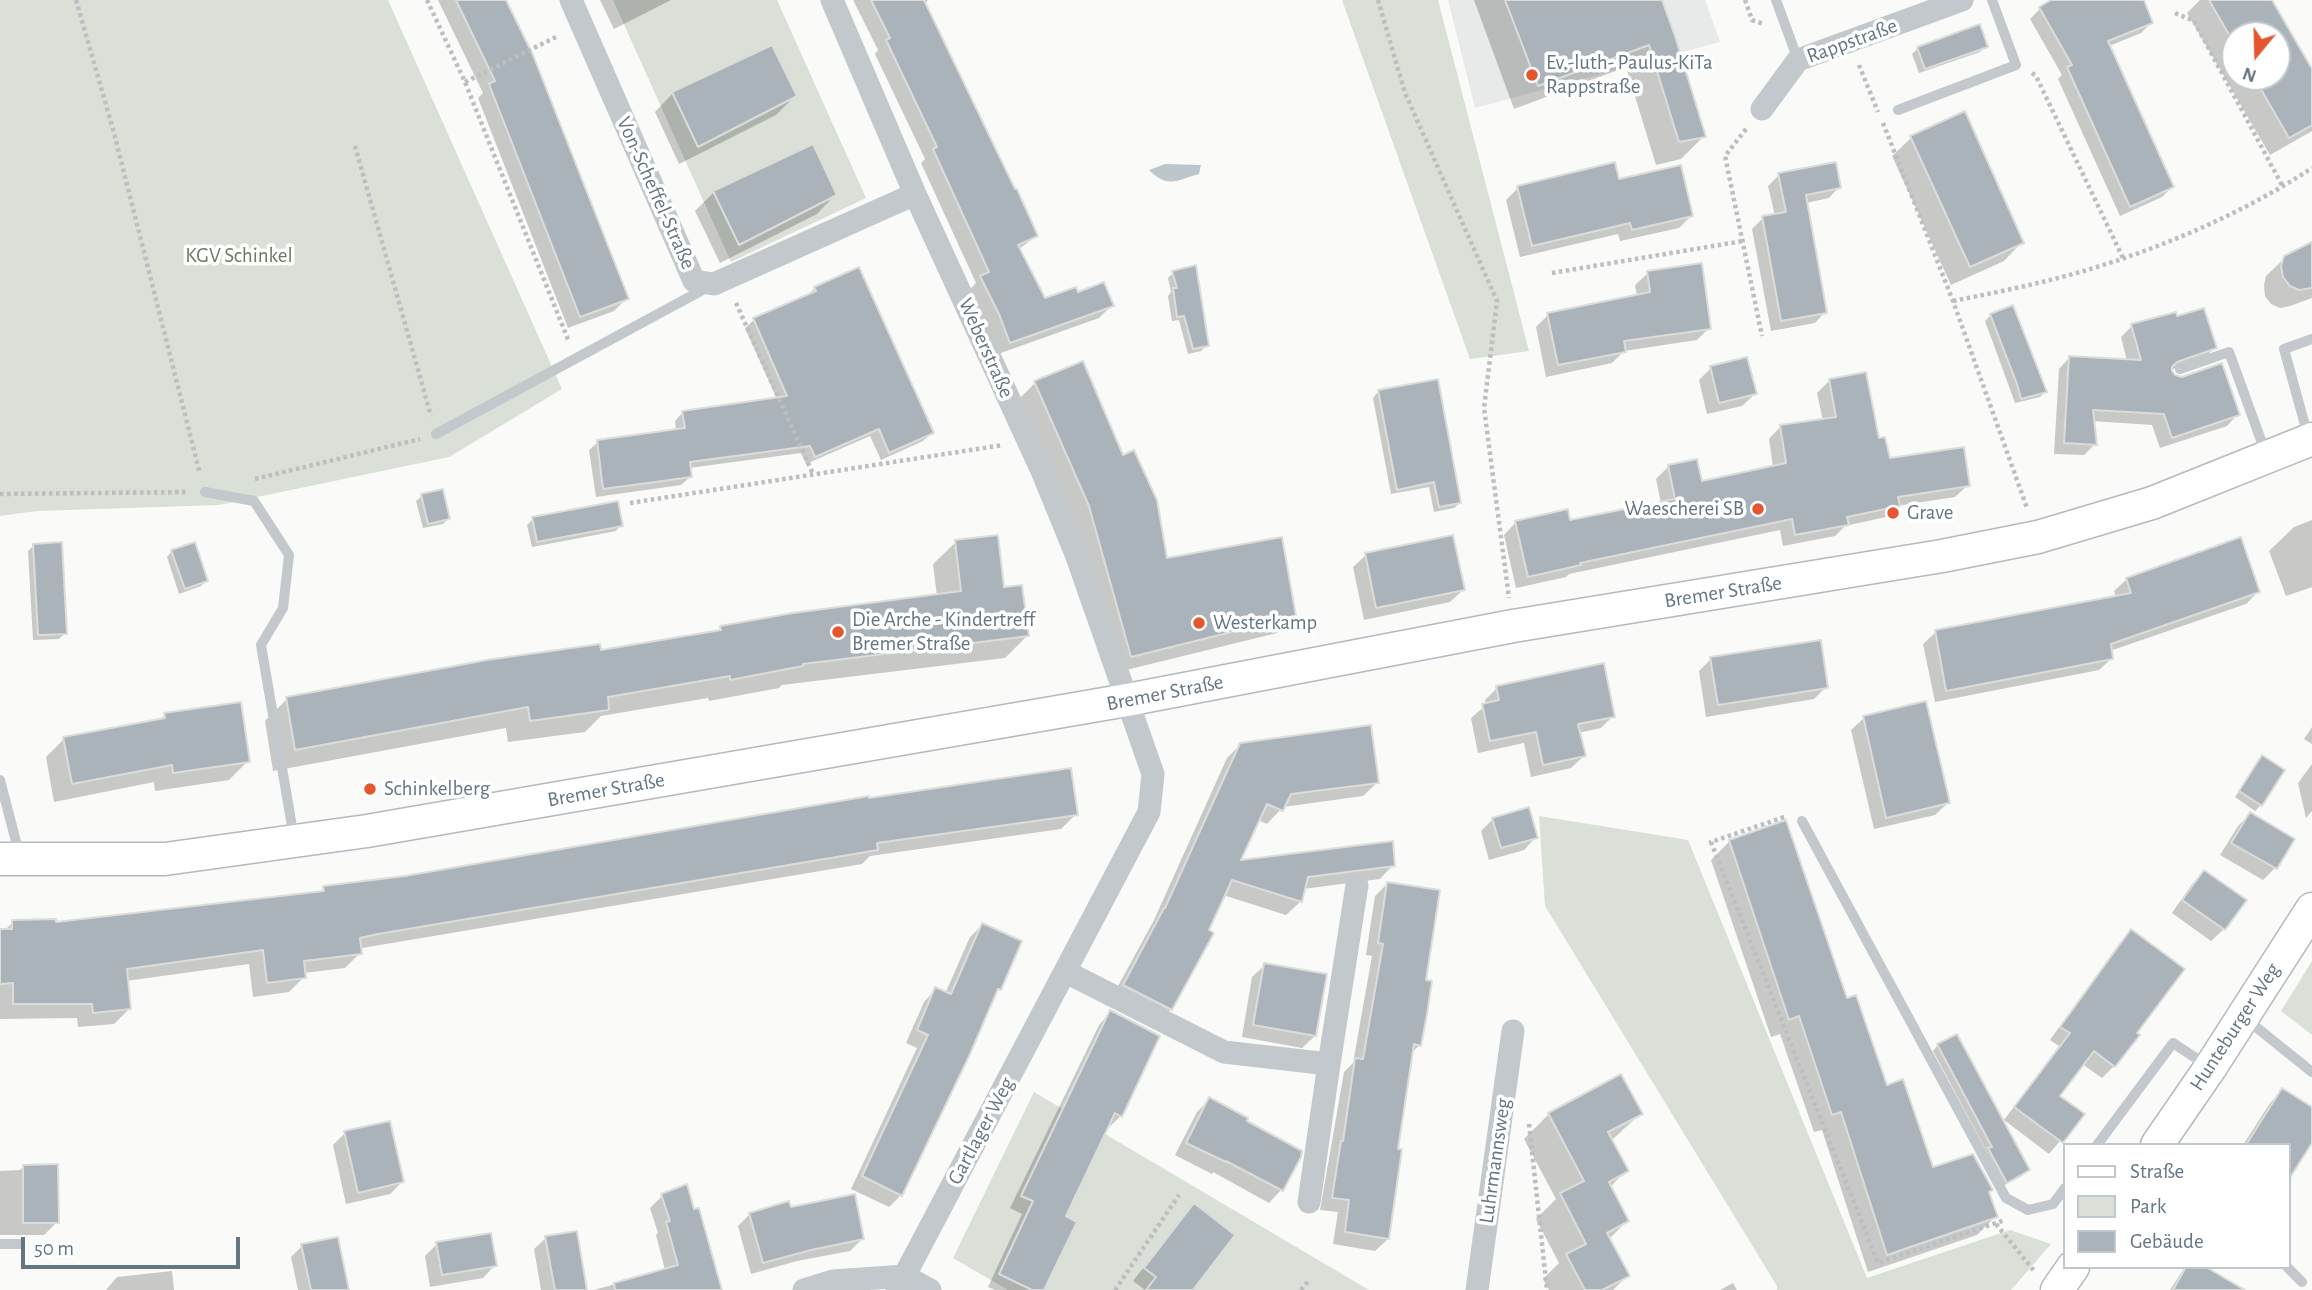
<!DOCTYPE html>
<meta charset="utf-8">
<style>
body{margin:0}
#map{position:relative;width:2312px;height:1290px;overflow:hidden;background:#fafaf8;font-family:"Alegreya Sans",sans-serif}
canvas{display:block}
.legend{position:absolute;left:2063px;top:1143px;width:228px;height:126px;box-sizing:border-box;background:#fff;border:2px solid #c1c8cd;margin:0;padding:9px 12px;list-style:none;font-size:21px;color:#657683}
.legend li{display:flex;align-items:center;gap:14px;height:35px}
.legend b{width:35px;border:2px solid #c1c8cd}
.north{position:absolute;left:2221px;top:21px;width:70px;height:70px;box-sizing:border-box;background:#fff;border:2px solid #c1c8cd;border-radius:50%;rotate:199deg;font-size:19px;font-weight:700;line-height:28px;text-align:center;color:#657683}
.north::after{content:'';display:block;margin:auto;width:24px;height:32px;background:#e4572e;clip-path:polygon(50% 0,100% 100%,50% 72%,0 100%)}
.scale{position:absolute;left:21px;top:1237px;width:219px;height:32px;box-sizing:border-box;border:4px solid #657683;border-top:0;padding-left:9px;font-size:21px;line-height:24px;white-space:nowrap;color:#657683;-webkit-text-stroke:5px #fff;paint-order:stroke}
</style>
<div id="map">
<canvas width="2312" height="1290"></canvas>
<ul class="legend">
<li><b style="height:9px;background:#fff"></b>Straße</li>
<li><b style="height:19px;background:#dadfd7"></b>Park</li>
<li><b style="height:19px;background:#aab3b9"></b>Gebäude</li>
</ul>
<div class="north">N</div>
<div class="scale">50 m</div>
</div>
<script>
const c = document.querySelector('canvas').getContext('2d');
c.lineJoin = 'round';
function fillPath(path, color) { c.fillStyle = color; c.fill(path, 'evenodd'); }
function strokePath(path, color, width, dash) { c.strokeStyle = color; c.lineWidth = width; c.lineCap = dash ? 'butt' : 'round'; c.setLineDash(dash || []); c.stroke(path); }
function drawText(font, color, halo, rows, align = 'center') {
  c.font = font + ' "Alegreya Sans",sans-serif'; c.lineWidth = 7; c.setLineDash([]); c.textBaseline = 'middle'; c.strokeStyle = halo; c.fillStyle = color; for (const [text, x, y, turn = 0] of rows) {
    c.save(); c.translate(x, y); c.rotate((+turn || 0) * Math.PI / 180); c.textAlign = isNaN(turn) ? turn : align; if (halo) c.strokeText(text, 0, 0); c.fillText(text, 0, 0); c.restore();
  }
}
const built = new Path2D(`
 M1448,0H1705L1720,42L1475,108Z`);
const green = new Path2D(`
 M0,0H388L562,389L449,457L219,505L37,511L0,516Z
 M613,0H777L866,198L731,262Z
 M1342,0H1438L1529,351L1470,359Z
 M1539,816L1688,840L1867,1278L2010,1230L2051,1244L2011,1290H1777V1286L1545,906Z
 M2312,961V1035L2281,1011Z
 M1034,1092L1369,1290H1008L953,1258Z`);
const water = new Path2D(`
 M1165,164L1201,165L1199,174C1177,180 1168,189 1149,170Z`);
const shadow = new Path2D(`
 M438,0H505L627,298L614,311L568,328L478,98L483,93Z
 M600,0H671L614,29Z
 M853,0H928L924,5L1036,236L1018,250L1044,301L1077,294L1111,306L1099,318L998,354L969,290L976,283L921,163L925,159L875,54L878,50Z
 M1474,0H1660L1704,136L1681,159L1656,165L1626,67L1514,109Z
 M2055,0H2142L2151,23L2141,33L2109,46L2172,187L2162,197L2120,216L2058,79L2062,75L2030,19L2040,9Z
 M2200,0H2270L2312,73V131L2270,155L2187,13ZM2235,35H2277V77H2235Z
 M1986,46L1980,52L1919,73L1912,54L1918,48Z
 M673,93L795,96L776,115L679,164L655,112Z
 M1911,138L2022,242L2004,261L1951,285L1892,156Z
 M1779,175L1839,187L1829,198L1806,203L1825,312L1815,323L1771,331L1752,229L1763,218L1775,216L1768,186Z
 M1618,181L1691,216L1679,228L1620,241L1618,234L1520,257L1506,200L1518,188Z
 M714,192L835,195L817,214L720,263L695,211Z
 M2312,244V298L2290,306L2280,308L2271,304L2265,296L2264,285L2266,276L2286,257Z
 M1173,273L1207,345L1201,351L1188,354L1179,320L1172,321L1168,296L1171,292L1168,278Z
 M1648,273L1709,328L1697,340L1624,351L1612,363L1546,377L1536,327L1548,315L1637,296L1635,285Z
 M815,288L932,433L923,441L881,460L870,436L806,464L801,453L689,468L690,477L681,485L596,497L589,450L598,442L676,431L675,421L683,412L777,399L745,328L754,320L806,297Z
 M1991,315L2045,392L2040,397L2015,403L1985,321Z
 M2132,326L2215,347L2204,359L2170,370L2174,377L2238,414L2227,426L2160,448L2152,425L2092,421L2095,444L2084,455L2054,454L2059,369L2070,357L2127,361L2121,337Z
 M1711,368L1755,394L1742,406L1707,414L1699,380Z
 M1829,381L1878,440L1888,460L1968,485L1955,497L1897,506L1886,517L1845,526L1835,536L1783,546L1780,530L1569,574L1566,577L1516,588L1504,535L1516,522H1569L1661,503L1656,479L1669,466L1700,483L1773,467L1769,439L1781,426L1823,421L1817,393Z
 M1035,383L1165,560L1294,616L1277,633L1114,673L1018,400Z
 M1378,392L1460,503L1454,508L1434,512L1429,487L1391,494L1373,398Z
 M422,496L449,518L443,524L423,528L416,501Z
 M533,519L621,525L616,531L532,547L527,525Z
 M2312,520V587L2286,596L2269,551L2294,527Z
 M956,542L1003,589L1027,636L1005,658L782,685L779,688L709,701L708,698L601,716L585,732L508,742L506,728L273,771L265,721L287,699L600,652L716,632L721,628L937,596L933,564Z
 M34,545L65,633L59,639L33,640L28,551Z
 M172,551L206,581L201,586L179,594L167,557Z
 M1366,555L1463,590L1450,602L1364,620L1353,567Z
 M2127,579L2258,592L2246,604L2110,651L2112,658L2099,670L1935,702L1923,644L1936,632L2116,597L2114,591Z
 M1711,659L1826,687L1814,699L1706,717L1699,671Z
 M1497,688L1613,716L1601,728L1578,733L1584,756L1571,768L1531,777L1524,743L1478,753L1471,718L1486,705L1485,700Z
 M165,715L248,761L229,780L155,791L154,782L54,802L46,757L64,739L159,720Z
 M1864,718L1948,803L1935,815L1874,829L1851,730Z
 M2312,727V744L2304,739Z
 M1241,744L1377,783L1363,796L1283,807L1267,824L1258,820L1238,862L1393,865L1380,879L1303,889L1300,902L1286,915L1223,895L1206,931L1212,934L1175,1005L1157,1023L1111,999L1154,920L1227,758Z
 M2262,757L2261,805L2255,811L2235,797Z
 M2312,764V811L2306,818L2298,783Z
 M1076,814L1061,829L870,856L862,864L362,948L360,949V953L345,968L304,973V977L289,992L253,997L249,964L126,981L129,1009L114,1024L78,1027L77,1018L0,1019V931H4L13,922L54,924L318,894L324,888Z
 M2250,814L2275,868L2263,880L2220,855L2238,826Z
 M1493,819L1536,837L1524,850L1489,860L1481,831Z
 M1730,841L1846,1001L1885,1088L1932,1170L1988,1193L1996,1216L1977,1235L1868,1272L1822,1130L1814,1132L1780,1034L1771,1037L1711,860Z
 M2204,872L2224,929L2211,941L2172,913L2192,884Z
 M1387,884L1424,981L1420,1045L1410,1054L1396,1150L1388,1239L1375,1251L1333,1244L1338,1212L1320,1210L1344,1072L1353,1063L1372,956L1366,955L1375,896Z
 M982,925L999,989L993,995L901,1195L889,1207L851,1189L917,1048L906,1043L924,1002L936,989L945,994L970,937Z
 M2131,932L2135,1034L2114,1066L2102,1078L2082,1064L2058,1096L2082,1115L2049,1154L2004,1120L2059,1046L2050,1040L2119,944Z
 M1265,965L1315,1036L1302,1048L1242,1037L1252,977Z
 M1111,1012L1121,1116L1108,1128L1106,1127L1063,1217L1042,1290H995L988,1287L1022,1214L1010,1208L1099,1025Z
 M1938,1045L2028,1170L2022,1176L2001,1187L1987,1152L1933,1051Z
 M2282,1091L2312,1110V1140L2289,1145H2243L2270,1103Z
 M1209,1100L1300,1156L1281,1190L1269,1203L1213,1172L1212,1174L1175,1155L1197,1112Z
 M1549,1114H1640L1611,1141L1626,1171L1610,1187L1627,1221L1609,1239L1628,1275L1613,1290H1549L1543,1279L1559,1263L1536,1219L1556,1199L1524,1139Z
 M345,1133L402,1182L390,1194L346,1204L333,1145Z
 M24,1166L57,1222L44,1235H0V1171L20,1170Z
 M662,1196L693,1212L717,1290H594L665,1270L656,1235L658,1233L650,1208Z
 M1195,1206L1190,1290H1145L1133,1281L1182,1218Z
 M789,1209L862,1239L850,1251L797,1261L751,1274L738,1226L750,1214Z
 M546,1238L585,1290H541L534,1249Z
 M437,1244L495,1265L483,1278L430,1287L425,1256Z
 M302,1246L347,1290H298L291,1257Z
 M2185,1267H2202L2236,1290H2170Z
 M172,1271L174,1290H106L117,1277Z
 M1733,1283L1737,1290H1720Z`);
const building = new Path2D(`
 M456,0H506L533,55L629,299L580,317L489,84L495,81Z
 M871,0H924L1015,189H1017L1038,236L1018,245L1045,298L1076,287L1078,292L1104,282L1114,306L1010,343L999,314L980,276L989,272L933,149L937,147L886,40L890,38Z
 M1505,0H1662L1675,36L1706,137L1679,142L1649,45L1538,86Z
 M2051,0H2144L2153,23L2108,41L2174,187L2130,207L2067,67L2072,65L2039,7Z
 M2209,0H2272L2312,69V125L2289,138L2254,77H2277V35H2235V45Z
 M1980,24L1988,47L1925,69L1917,47Z
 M772,45L797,96L698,147L672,92Z
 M1965,111L2024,243L1970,267L1910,136Z
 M813,144L837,195L739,245L713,191Z
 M1615,162L1619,179L1681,165L1693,216L1632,230L1630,223L1532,246L1517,186Z
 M1836,162L1841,188L1806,195L1827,313L1781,321L1762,216L1786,212L1778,173Z
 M2312,242V288L2299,290L2290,286L2283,277L2281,266L2284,256Z
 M1702,263L1711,329L1624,341L1626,352L1558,365L1547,313L1650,292L1647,271Z
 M1196,265L1209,346L1193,349L1184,316L1177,317L1173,288H1177L1172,271Z
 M859,267L934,433L889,453L879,429L815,457L810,446L690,462L692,477L603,489L597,440L685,428L682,411L787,396L753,318L816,291L814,287Z
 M2013,305L2047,392L2021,399L2017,384L1990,314Z
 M2204,308L2217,348L2177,362L2172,367V371L2175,375L2182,377L2222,363L2240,415L2172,438L2164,414L2093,410L2097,445L2064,443L2069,356L2141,360L2131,324L2176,312L2177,316Z
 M1747,357L1757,394L1719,403L1710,366Z
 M1083,361L1123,455L1134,450L1157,500L1167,558L1282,537L1296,616L1131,657L1089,506L1034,381Z
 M1866,372L1879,438L1885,437L1890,458L1964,447L1970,486L1898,497L1900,506L1847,517L1849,525L1795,535L1792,519L1580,563L1581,565L1528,577L1515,521L1568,509L1570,520L1675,499L1668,465L1697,459L1702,481L1786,463L1780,425L1836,417L1829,379Z
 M1438,379L1461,503L1439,507L1434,482L1397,490L1378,390Z
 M443,489L450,519L428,524L421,494Z
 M618,501L623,526L537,542L532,517Z
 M998,535L1004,587L1022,585L1029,636L803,664V666L730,680V676L608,697L609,710L530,721L528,707L295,750L286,697L487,660L600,644L601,650L721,630L720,626L793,613L961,591L955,540Z
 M1453,535L1465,590L1376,608L1365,553Z
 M2241,537L2260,592L2111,644L2113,659L1946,691L1935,630L2131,593L2126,578Z
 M62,542L67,634L38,635L33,544Z
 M195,542L208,581L185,589L171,550Z
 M1821,640L1828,688L1718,705L1710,657Z
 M1604,663L1615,717L1578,724L1586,756L1543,765L1536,732L1490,741L1482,704L1499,700L1496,686Z
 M1926,701L1950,803L1886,818L1863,716Z
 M241,702L250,762L173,773L172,765L72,784L63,737L165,718L164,713Z
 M1371,725L1379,783L1291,794L1283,811L1267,804L1241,860L1393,841L1395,866L1308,877L1302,902L1232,880L1209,930L1214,933L1172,1010L1123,985L1164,908H1165L1240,743Z
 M2262,755L2285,770L2262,806L2239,791Z
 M1071,768L1078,815L877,843L878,850L378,934L360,938L362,954L304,961L306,978L267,983L263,950L127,969L131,1009L93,1013L92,1004H13V983L0,984V929H12V920L56,919V922L324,891L323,886L405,876L869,796V798Z
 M1529,807L1538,838L1501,848L1492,818Z
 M2250,812L2295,839L2277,869L2231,843Z
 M1786,820L1847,998L1856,995L1887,1085L1903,1079L1933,1167L1973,1154L1993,1190L1989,1192L1998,1217L1887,1255L1841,1112L1832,1115L1799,1016L1789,1020L1729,840Z
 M2204,870L2247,900L2225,930L2182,900Z
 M1387,882L1440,890L1426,980L1432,981L1427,1014L1421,1046L1414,1044L1398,1149H1402L1389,1239L1345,1232L1349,1200L1332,1198L1341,1141H1343L1355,1058L1363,1059L1383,944L1378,943Z
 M982,923L1022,941L1001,990L998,989L970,1054L902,1196L862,1176L928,1035L917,1030L935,987L951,994Z
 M2131,929L2185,969L2137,1033L2140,1035L2115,1067L2094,1051L2060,1096L2085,1114L2063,1143L2014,1107L2070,1033L2060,1027Z
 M1264,963L1327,974L1316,1036L1253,1025Z
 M1110,1010L1160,1036L1122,1117L1115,1113L1066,1216L1077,1222L1044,1290H1032L999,1274L1033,1201L1021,1196Z
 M1957,1034L2030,1170L2007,1183L1988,1148L1992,1147L1937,1044Z
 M1621,1074L1643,1114L1608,1132L1629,1171L1609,1182L1629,1221L1607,1233L1630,1276L1602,1290H1585L1566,1254L1586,1244L1560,1193L1584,1181L1548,1113Z
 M2282,1088L2312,1107V1143L2289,1179V1145H2246Z
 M1209,1097L1248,1118L1247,1121L1302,1151L1301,1157L1283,1191L1226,1161V1162L1186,1143Z
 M390,1121L404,1182L358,1193L344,1131Z
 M58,1164L59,1223H23V1165Z
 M687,1184L694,1209L699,1208L722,1290H615L614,1283L678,1265L666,1222L670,1221L661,1194Z
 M855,1194L864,1239L811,1250L763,1263L749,1213L789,1201L791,1207Z
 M1194,1203L1235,1235L1193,1290H1146L1156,1277L1144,1268Z
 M577,1231L587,1290H555L545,1236Z
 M491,1233L497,1266L442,1275L436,1242Z
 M338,1237L349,1290H311L301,1244Z
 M2186,1267H2206L2245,1290H2173Z`);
const path = new Path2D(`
 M76,0L114,133L200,474
 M427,0L465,82L569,342
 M1378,0L1405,93L1497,301L1484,408L1509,598
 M1745,0L1752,20L1764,24
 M2175,13L2194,21L2283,187
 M1859,65L1878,112
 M2032,73L2036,76L2123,258
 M465,82L558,36
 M1883,123L1953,301L2027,508
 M1746,129L1725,156L1762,336
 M355,146L431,416
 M1552,273L1743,241
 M1953,301C1983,295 2013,289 2042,282C2134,260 2233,220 2312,168
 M736,303L813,474
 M255,479L420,439
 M0,494L188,492
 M630,503L1003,445
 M1784,817L1711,842L1878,1263L2005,1220
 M1529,1124L1547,1290
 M1996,1224L2035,1272
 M1115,1290L1179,1195
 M1301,1290L1309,1280`);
const lane = new Path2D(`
 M1776,0L1798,60
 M1898,110L2016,65L1992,0
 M2180,369L2229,352L2266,454
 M436,434L708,287
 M2308,436L2284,349L2312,339
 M205,492L254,501L289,555L283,608L261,645L294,838
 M0,780L20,857
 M1802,821L2006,1198L2028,1210L2053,1204L2065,1188
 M2246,1019L2312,1072
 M2097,1145L2173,1043L2208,1066
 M0,1244H20
 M2287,1267L2302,1282`);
const street = new Path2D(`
 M571,0L694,281L714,284L915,194
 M832,0L915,194L1042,471L1076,554L1153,774L1149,812L897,1290
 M1762,109L1798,60L1962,0
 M1066,972L1224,1052L1329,1064L1357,885
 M1309,1202L1329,1064
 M804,1290L833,1281L905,1276L930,1290
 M1477,1290L1513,1031`);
const secondary = new Path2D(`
 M0,859H165L367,831L1127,700L1513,626L1942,556L2038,537L2152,503L2312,439
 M2157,1145L2210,1068L2312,909
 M2057,1290L2073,1267`);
const markers = [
 [1532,75,7,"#e4572e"],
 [1758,509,7,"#e4572e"],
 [1893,513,7,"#e4572e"],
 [1199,623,7,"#e4572e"],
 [838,632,7,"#e4572e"],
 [370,789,7,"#e4572e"]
];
const streetNames = [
 ["Rappstraße",1852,41,-20],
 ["Von-Scheffel-Straße",656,193,66],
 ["Weberstraße",986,348,66],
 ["Bremer Straße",1723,592,-9],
 ["Bremer Straße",1165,693,-11],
 ["Bremer Straße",606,790,-10],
 ["Hunteburger Weg",2235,1027,-57],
 ["Gartlager Weg",981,1131,-62],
 ["Luhrmannsweg",1495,1161,-82]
];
const poiNames = [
 ["Ev.-luth- Paulus-KiTa",1546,63],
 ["Rappstraße",1546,87],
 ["Waescherei SB",1744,509,"right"],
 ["Grave",1907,513],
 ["Die Arche - Kindertreff",852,620],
 ["Bremer Straße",852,644],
 ["Westerkamp",1213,623],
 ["Schinkelberg",384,789]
];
const parkNames = [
 ["KGV Schinkel",239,256]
];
fillPath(built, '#e8e9e9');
fillPath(green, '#dadfd7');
fillPath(water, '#bbc7cb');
fillPath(shadow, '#0003');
fillPath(building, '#aab3b9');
strokePath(building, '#dcdcda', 2);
strokePath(secondary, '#b3babf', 35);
strokePath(path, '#bbbfc2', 4.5, [3.5, 3.5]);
strokePath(lane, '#c3c8cc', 10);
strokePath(street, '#c3c8cc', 23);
strokePath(secondary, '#fff', 32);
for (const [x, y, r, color] of markers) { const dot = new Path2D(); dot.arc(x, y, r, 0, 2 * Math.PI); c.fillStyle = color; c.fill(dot); strokePath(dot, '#fff', 2.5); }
drawText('21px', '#657683', '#fff', streetNames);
drawText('21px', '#657683', '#fff', poiNames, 'left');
drawText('21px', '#687a64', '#fff', parkNames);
</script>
